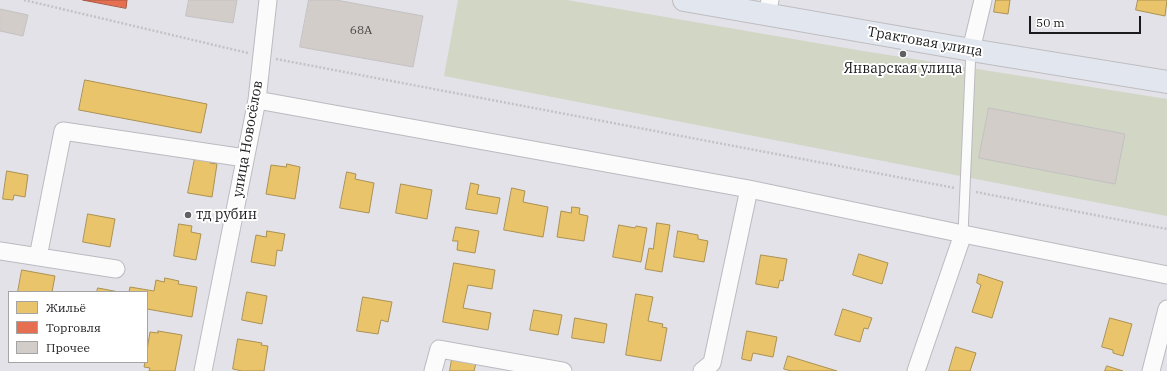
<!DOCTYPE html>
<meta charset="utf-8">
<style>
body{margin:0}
#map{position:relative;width:1167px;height:371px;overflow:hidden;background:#e3e2e8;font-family:"IBM Plex Serif",serif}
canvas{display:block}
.legend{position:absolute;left:8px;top:291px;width:140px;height:72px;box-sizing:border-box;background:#fff;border:1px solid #a4a4a5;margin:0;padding:5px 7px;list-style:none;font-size:12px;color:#1b1b1e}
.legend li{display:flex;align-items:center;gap:8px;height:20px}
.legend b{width:20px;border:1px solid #a4a4a5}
.scale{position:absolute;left:1029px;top:16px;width:112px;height:18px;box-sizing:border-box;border:2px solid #1b1b1e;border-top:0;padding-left:5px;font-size:12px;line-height:14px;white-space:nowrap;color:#1b1b1e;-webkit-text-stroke:3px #fff;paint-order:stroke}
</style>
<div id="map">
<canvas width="1167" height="371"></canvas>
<ul class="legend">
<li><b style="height:11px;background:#e9c46a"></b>Жильё</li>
<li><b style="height:11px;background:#e76f51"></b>Торговля</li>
<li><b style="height:11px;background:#d2cdc8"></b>Прочее</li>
</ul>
<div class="scale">50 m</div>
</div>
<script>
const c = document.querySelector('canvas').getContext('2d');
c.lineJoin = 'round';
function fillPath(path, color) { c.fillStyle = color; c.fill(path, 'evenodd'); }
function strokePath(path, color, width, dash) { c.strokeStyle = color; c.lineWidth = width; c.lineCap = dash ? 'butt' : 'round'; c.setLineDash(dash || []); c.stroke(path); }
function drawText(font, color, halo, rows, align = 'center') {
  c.font = font + ' "IBM Plex Serif",serif'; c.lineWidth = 4; c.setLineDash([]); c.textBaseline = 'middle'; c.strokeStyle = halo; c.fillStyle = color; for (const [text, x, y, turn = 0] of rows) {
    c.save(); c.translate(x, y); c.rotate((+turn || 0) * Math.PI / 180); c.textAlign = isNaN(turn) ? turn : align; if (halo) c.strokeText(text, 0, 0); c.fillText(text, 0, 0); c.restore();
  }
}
const green = new Path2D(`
 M458,0H567L857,50L1167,99V216L444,76Z`);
const homes = new Path2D(`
 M996,0H1010L1008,14L994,12Z
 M1138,0H1167L1165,16L1136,10Z
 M85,80L207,104L201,133L79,110Z
 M196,153L211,155L210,163L217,164L212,197L188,193Z
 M287,164L300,167L295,199L266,194L271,165L286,167Z
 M7,171L28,175L25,197L14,195L13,200L3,199Z
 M347,172L356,174L355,179L374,183L369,213L340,208Z
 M471,183L479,185L477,194L500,198L497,214L466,209Z
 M401,184L432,190L427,219L396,213Z
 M512,188L525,191L523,202L548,207L543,237L504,230Z
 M572,207L580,208L579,214L588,216L584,241L557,237L561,211L571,213Z
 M88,214L115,219L110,247L83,242Z
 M657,223L670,225L662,272L645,269L649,248L653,249Z
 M179,224L192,226L191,232L201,234L196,260L174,256Z
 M619,225L635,228L636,226L647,228L641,262L613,257Z
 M456,227L479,231L475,253L457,250L458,241H453Z
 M267,231L285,234L282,251L277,250L275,266L251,262L256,235L266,237Z
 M678,231L698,235V239L708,241L704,262L674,257Z
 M859,254L888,263L882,284L853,275Z
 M761,255L787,259L783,281L780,280L778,288L756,284Z
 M454,263L495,270L492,289L468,285L463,308L491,313L488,330L443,322Z
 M22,270L55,276L52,292H18Z
 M979,274L1003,282L992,318L972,312L981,285L977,283Z
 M165,278L179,281L178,284L197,287L192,317L147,309V292H129L130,287L154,291L156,280L164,282Z
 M98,288L119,292H97Z
 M247,292L267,296L262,324L242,320Z
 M636,294L653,297L648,321L663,324L662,327L667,328L661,361L626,355Z
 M363,297L392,302L388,322L381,320L378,334L357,331Z
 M843,309L872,318L868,329L864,328L860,342L835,335Z
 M534,310L562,315L558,335L530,330Z
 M575,318L607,324L604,343L572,338Z
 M1110,318L1132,324L1123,356L1113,353V350L1102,347Z
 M158,331L182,335L175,371H149L150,368L144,367L145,362H147V350L150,332L158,333Z
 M747,331L777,337L773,357L753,353L751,361L742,359Z
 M238,339L262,343L261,345L268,346L264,371H242L233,369Z
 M956,347L976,353L970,371H949Z
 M788,356L837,371H791L784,369Z
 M452,359L476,363L474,371H450Z
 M1107,366L1123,371H1105Z`);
const shops = new Path2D(`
 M83,0H127L126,8Z`);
const building = new Path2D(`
 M189,0H237L233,23L186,16Z
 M309,0H336L423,16L413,67L300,47Z
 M0,9L28,15L23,36L0,31Z
 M989,108L1125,134L1115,184L979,158Z`);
const path = new Path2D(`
 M24,0L248,53
 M276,59L955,188
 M976,192L1167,229`);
const service = new Path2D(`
 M963,234L971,50`);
const minor = new Path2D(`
 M767,14L770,0
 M971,50L983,0
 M257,100L749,189L963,234L1167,275
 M0,251L116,269
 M38,257L63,131L245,158
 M203,371L257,100L268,0
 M433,371L439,349L563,371
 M702,371L712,363L749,189
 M916,371L963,234
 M1151,371L1167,309`);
const primary = new Path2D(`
 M684,0L971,50L1167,82`);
const markers = [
 [903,54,4,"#616165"],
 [188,215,4,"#616165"]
];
const numberNames = [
 ["68А",361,31]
];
const streetNames = [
 ["Трактовая улица",925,42,10],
 ["улица Новосёлов",248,139,-80]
];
const poiNames = [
 ["Январская улица",903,69],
 ["тд рубин",196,215,"left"]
];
fillPath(green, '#d1d6c5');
fillPath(homes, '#e9c46a');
strokePath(homes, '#ab9153', 1);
fillPath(shops, '#e76f51');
strokePath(shops, '#aa5642', 1);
fillPath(building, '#d2cdc8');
strokePath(building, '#c3c1c2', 1);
strokePath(service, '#bbbabf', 11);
strokePath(minor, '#bbbabf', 19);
strokePath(primary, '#bebec1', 24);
strokePath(path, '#c3c2c4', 2.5, [2, 2]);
strokePath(service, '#fbfbfc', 9);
strokePath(minor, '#fbfbfc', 17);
strokePath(primary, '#e2e6ee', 22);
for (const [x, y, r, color] of markers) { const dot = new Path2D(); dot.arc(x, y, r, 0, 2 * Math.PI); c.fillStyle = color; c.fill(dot); strokePath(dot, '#fff', 1.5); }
drawText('12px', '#494848', null, numberNames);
drawText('14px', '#1b1b1e', '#fff', streetNames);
drawText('14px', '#1b1b1e', '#fff', poiNames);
</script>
